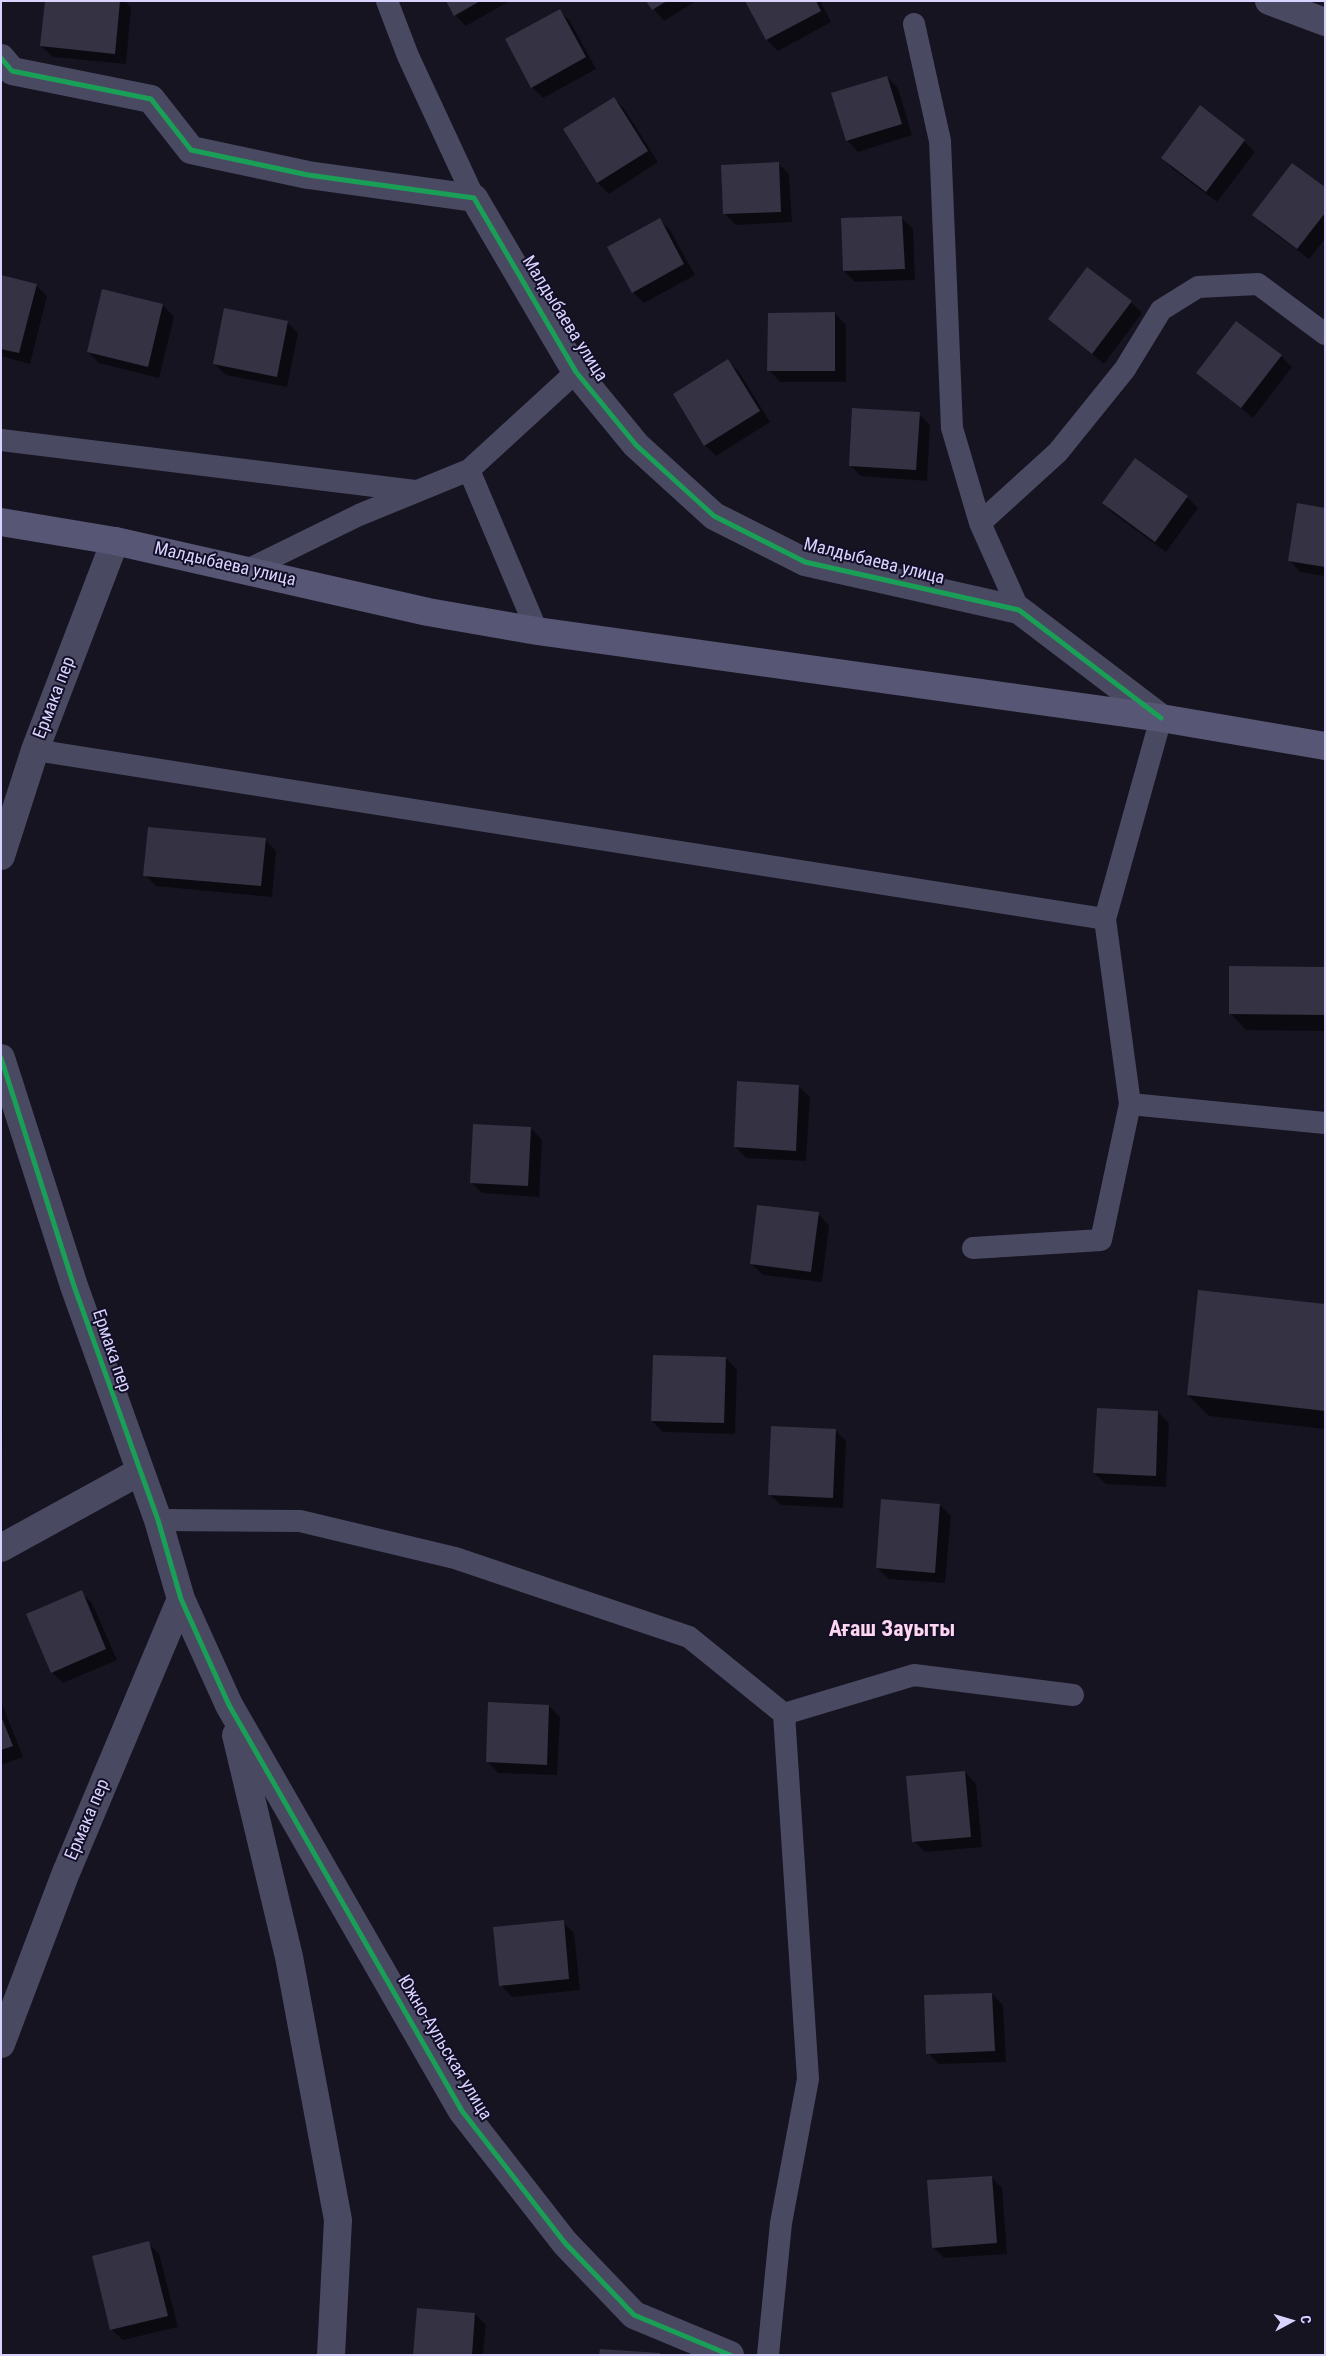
<!DOCTYPE html>
<meta charset="utf-8">
<style>
body{margin:0}
#map{position:relative;width:1326px;height:2356px;overflow:hidden;background:#161421;font-family:"Roboto Condensed",sans-serif}
canvas{display:block}
.frame{position:absolute;inset:0;border:2px solid #d9d4ff;pointer-events:none}
.north{position:absolute;left:1266px;top:2296px;width:50px;height:50px;-webkit-text-stroke:4px #130f26;paint-order:stroke;rotate:84deg;font-size:14px;font-weight:700;line-height:20px;text-align:center;color:#d9d4ff}
.north::after{content:'';display:block;margin:auto;width:18px;height:22px;background:#d9d4ff;clip-path:polygon(50% 0,100% 100%,50% 72%,0 100%)}
</style>
<div id="map">
<canvas width="1326" height="2356"></canvas>
<div class="frame"></div>
<div class="north">С</div>
</div>
<script>
const c = document.querySelector('canvas').getContext('2d');
c.lineJoin = 'round';
function fillPath(path, color) { c.fillStyle = color; c.fill(path, 'evenodd'); }
function strokePath(path, color, width, dash) { c.strokeStyle = color; c.lineWidth = width; c.lineCap = dash ? 'butt' : 'round'; c.setLineDash(dash || []); c.stroke(path); }
function drawText(font, color, halo, rows, align = 'center') {
  c.font = font + ' "Roboto Condensed",sans-serif'; c.lineWidth = 4; c.setLineDash([]); c.textBaseline = 'middle'; c.strokeStyle = halo; c.fillStyle = color; for (const [text, x, y, turn = 0] of rows) {
    c.save(); c.translate(x, y); c.rotate((+turn || 0) * Math.PI / 180); c.textAlign = isNaN(turn) ? turn : align; if (halo) c.strokeText(text, 0, 0); c.fillText(text, 0, 0); c.restore();
  }
}
const shadow = new Path2D(`
 M46,1H125L131,7L126,64L53,57L41,46Z
 M447,1H510L466,26L455,15Z
 M647,1H696L664,21Z
 M746,1H820L831,22L778,51L767,40Z
 M559,10L570,21L596,69L543,98L532,87Z
 M887,77L898,88L912,135L858,152L847,140Z
 M614,98L625,110L658,162L609,194L598,183Z
 M1244,141L1255,152L1217,202L1173,169L1162,158Z
 M778,163L789,174L792,222L736,225L725,214Z
 M1325,189V239L1309,259L1265,226L1254,215Z
 M902,218L913,229L915,280L855,282L844,271Z
 M659,219L670,230L695,275L644,303L633,292Z
 M1087,269L1131,302L1142,313L1104,364L1050,319Z
 M1,276L36,285L47,296L30,364L1,356Z
 M163,305L174,317L159,378L99,363L88,352Z
 M835,313L846,325V382H780L769,370Z
 M287,322L298,333L287,387L226,375L214,364Z
 M1281,356L1292,367L1253,418L1198,373Z
 M728,361L739,372L770,422L716,456L705,445Z
 M919,414L930,425L927,481L861,476L850,465Z
 M1187,497L1198,508L1166,552L1114,514L1103,503Z
 M1325,509V576L1300,572L1289,560Z
 M265,839L276,851L272,897L156,886L145,875Z
 M1325,968V1031L1246,1030L1230,1013Z
 M798,1086L810,1097L806,1161L746,1158L735,1146Z
 M531,1128L542,1140L539,1197L482,1193L471,1182Z
 M818,1214L829,1225L822,1282L763,1275L752,1264Z
 M1325,1306V1429L1209,1416L1188,1395Z
 M726,1358L737,1370L735,1434L663,1432L652,1421Z
 M1,1401L3,1402L2,1473H1Z
 M1158,1412L1169,1423L1166,1487L1106,1484L1094,1473Z
 M835,1430L846,1441L843,1508L781,1505L769,1494Z
 M940,1505L951,1516L945,1583L889,1579L877,1568Z
 M81,1592L92,1603L117,1660L63,1683L52,1672Z
 M1,1701L23,1757L1,1765Z
 M549,1706L560,1717L557,1775L498,1773L487,1761Z
 M965,1772L976,1784L982,1847L925,1852L914,1841Z
 M563,1922L574,1933L580,1990L512,1997L501,1985Z
 M992,1994L1003,2005L1006,2062L939,2064L928,2053Z
 M991,2177L1002,2188L1007,2254L944,2258L933,2247Z
 M148,2243L159,2254L178,2327L123,2340L111,2329Z
 M475,2314L486,2325L483,2355H415Z`);
const building = new Path2D(`
 M45,1H120L115,54L40,46Z
 M446,1H480L454,16Z
 M646,1H667L652,10Z
 M745,1H816L821,11L766,40Z
 M560,9L586,57L531,88L505,39Z
 M887,76L902,124L846,141L831,93Z
 M614,97L648,151L597,183L563,129Z
 M1200,105L1245,140L1206,192L1161,158Z
 M779,162L781,212L723,214L721,165Z
 M1292,163L1325,187V213L1297,249L1252,215Z
 M902,216L905,269L843,271L841,218Z
 M660,218L684,264L632,293L607,247Z
 M1087,267L1132,301L1092,354L1048,319Z
 M1,275L37,284L19,353L1,349Z
 M102,289L163,304L148,367L87,352Z
 M224,308L288,321L277,377L213,364Z
 M835,312V371H767L768,313Z
 M1236,321L1282,355L1241,408L1196,373Z
 M728,359L760,411L704,446L673,394Z
 M852,408L920,412L916,470L849,466Z
 M1135,458L1188,496L1155,542L1102,503Z
 M1297,503L1325,508V567L1288,561Z
 M148,827L266,838L261,886L143,876Z
 M1229,966L1325,967V1015L1229,1014Z
 M737,1081L799,1085L796,1151L734,1147Z
 M473,1124L531,1127L528,1186L470,1183Z
 M757,1205L819,1212L811,1272L750,1264Z
 M1198,1290L1325,1304V1411L1187,1395Z
 M653,1355L726,1357L724,1423L651,1421Z
 M1097,1408L1158,1411L1156,1476L1093,1473Z
 M771,1426L836,1429L833,1498L768,1495Z
 M881,1499L940,1504L935,1573L876,1568Z
 M82,1590L106,1649L51,1673L26,1614Z
 M488,1702L549,1705L547,1765L486,1762Z
 M1,1716L13,1746L1,1750Z
 M965,1771L971,1837L912,1842L906,1776Z
 M564,1920L569,1979L499,1986L493,1927Z
 M992,1993L995,2051L926,2054L924,1995Z
 M992,2176L997,2243L932,2248L927,2180Z
 M149,2241L168,2316L110,2330L92,2256Z
 M417,2308L475,2313L472,2355H413Z
 M600,2349L660,2353V2355H599Z`);
const service = new Path2D(`
 M387,1L408,56L474,198
 M914,24L940,141L952,428L980,523L1019,610
 M1,440L415,491
 M469,470L537,631
 M980,523L1058,452L1125,369L1161,310L1198,287L1258,284L1325,334
 M247,570L359,515L469,470L576,372
 M35,750L1105,919
 M1130,1104L1325,1123
 M973,1248L1101,1240L1130,1104L1105,919L1161,718
 M158,1520L300,1521L455,1558L689,1637L784,1714L914,1675L1073,1695
 M768,2355L781,2223L808,2079L784,1714`);
const minor = new Path2D(`
 M1269,1L1325,22
 M1,58L12,71L151,99L191,150L308,175L474,198L576,372L636,445L714,516L805,562L1019,610L1161,718
 M1,856L35,750L115,541
 M1,1058L74,1286L158,1520L181,1599L229,1705L462,2111L565,2243L634,2315L730,2355
 M1,1548L139,1472
 M236,1735L289,1957L338,2220L331,2355
 M1,2044L65,1875L181,1599`);
const secondary = new Path2D(`
 M1,522L115,541L428,612L537,631L1161,718L1325,746`);
const cycleway = new Path2D(`
 M1,58L12,71L151,99L191,150L308,175L474,198L576,372L636,445L714,516L805,562L1019,610L1161,718
 M1,1058L74,1286L158,1520L181,1599L229,1705L462,2111L565,2243L634,2315L730,2355`);
const streetNames = [
 ["Малдыбаева улица",564,319,58],
 ["Малдыбаева улица",874,562,14],
 ["Малдыбаева улица",225,565,13],
 ["Ермака пер",55,698,-69],
 ["Ермака пер",111,1351,71],
 ["Ермака пер",88,1820,-67],
 ["Южно-Аульская улица",444,2048,59]
];
const districtNames = [
 ["Ағаш Зауыты",892,1630]
];
fillPath(shadow, '#0007');
fillPath(building, '#343243');
strokePath(service, '#4a4962', 22);
strokePath(minor, '#4a4962', 28);
strokePath(secondary, '#575674', 28);
strokePath(cycleway, '#1a9f57', 5);
drawText('18px', '#d9d4ff', '#130f26', streetNames);
drawText('bold 22px', '#ffd6f0', '#130f26', districtNames);
</script>
